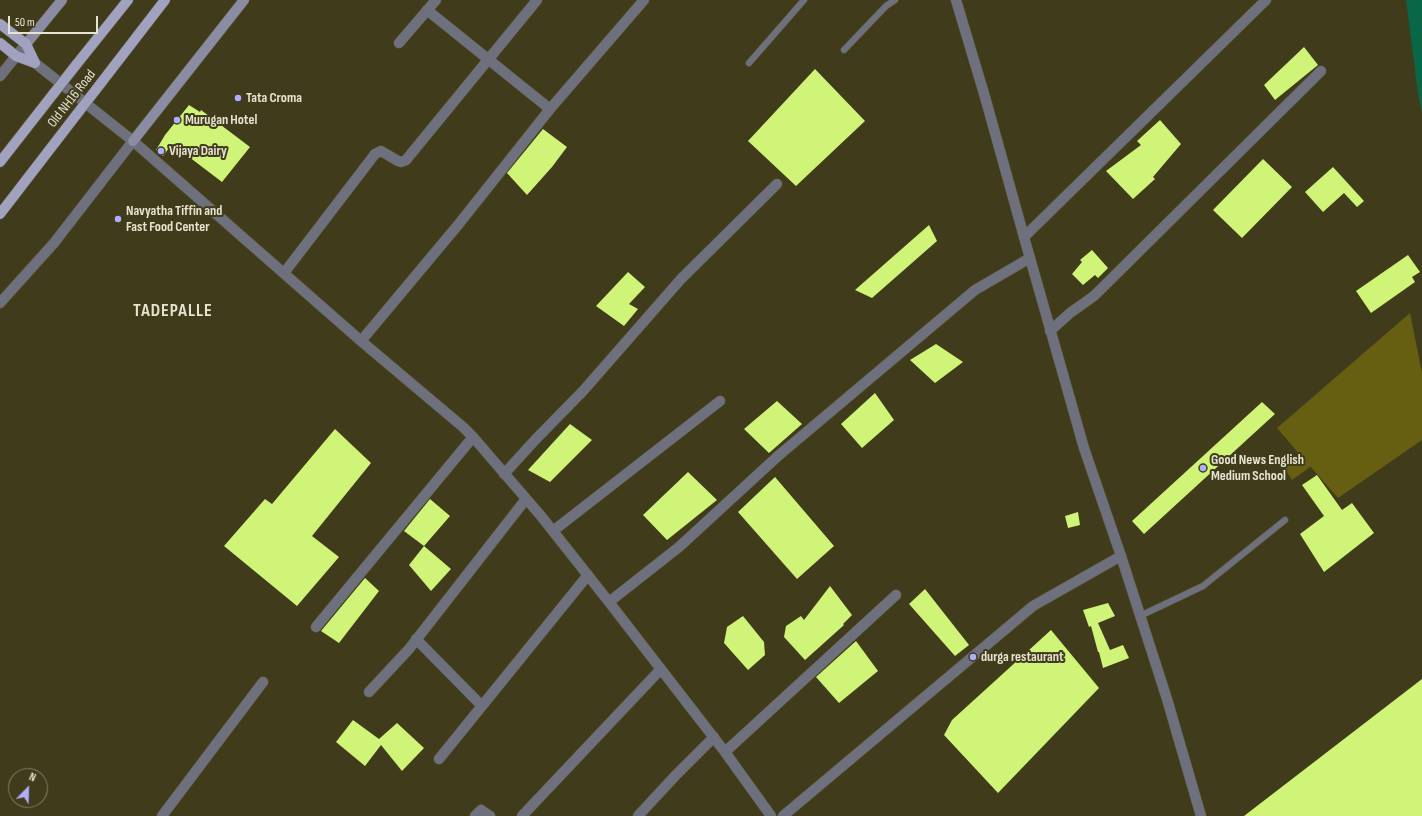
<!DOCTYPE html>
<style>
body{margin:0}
#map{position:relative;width:1422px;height:816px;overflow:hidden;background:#403c1b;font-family:"Sofia Sans Condensed",sans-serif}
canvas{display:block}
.north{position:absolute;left:8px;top:768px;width:40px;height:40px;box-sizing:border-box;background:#403c1b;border:1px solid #827f64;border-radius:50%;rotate:23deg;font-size:11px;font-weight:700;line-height:16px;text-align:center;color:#e6e4d1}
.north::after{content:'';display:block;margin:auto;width:14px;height:18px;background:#aeaefb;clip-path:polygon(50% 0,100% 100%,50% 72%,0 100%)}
.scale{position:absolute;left:8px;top:16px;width:90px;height:18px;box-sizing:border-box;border:2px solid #e6e4d1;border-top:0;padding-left:5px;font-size:12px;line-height:14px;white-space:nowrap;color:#e6e4d1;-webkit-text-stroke:3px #403c1b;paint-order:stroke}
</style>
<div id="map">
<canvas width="1422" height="816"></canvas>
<div class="north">N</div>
<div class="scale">50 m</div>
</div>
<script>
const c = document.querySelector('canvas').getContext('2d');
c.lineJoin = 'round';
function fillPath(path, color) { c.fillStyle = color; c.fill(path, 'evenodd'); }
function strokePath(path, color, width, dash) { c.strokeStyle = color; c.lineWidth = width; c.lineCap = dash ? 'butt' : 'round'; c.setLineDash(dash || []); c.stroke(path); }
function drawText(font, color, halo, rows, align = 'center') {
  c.font = font + ' "Sofia Sans Condensed",sans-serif'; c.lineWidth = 4; c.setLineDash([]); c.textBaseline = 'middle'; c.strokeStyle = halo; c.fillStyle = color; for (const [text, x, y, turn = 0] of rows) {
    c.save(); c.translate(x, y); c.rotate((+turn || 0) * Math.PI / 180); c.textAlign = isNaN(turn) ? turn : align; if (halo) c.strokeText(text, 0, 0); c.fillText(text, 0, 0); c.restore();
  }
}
const green = new Path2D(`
 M1410,313L1422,373V440L1338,498L1309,465L1310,467L1292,480L1284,468L1301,456L1277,428Z`);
const water = new Path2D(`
 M1406,0H1422V114L1418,94Z`);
const building = new Path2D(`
 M1304,47L1318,65L1275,100L1264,85Z
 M815,69L865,121L796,186L748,141Z
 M189,105L200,112L201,110L250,147L222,182L172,144L163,156L156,150L165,135Z
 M1160,120L1181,144L1153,177L1155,179L1133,199L1106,171L1141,145L1137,141Z
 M543,129L567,147L552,167L527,195L507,173Z
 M1263,159L1292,187L1242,238L1213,210Z
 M1333,167L1364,201L1357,207L1344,193L1323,212L1305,192Z
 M929,225L937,241L872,298L855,290Z
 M1092,250L1108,268L1098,278L1095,275L1083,285L1072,274L1082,262L1080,260Z
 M1408,255L1420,272L1412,277L1415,282L1371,313L1356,291Z
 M628,272L645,287L629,304L638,309L624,326L596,306Z
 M936,344L963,362L935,383L910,360Z
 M875,393L894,420L862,448L841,424Z
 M777,401L802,424L769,453L744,429Z
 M1262,402L1275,414L1144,534L1132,521Z
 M570,424L592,440L550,482L528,470Z
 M335,429L371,463L312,536L339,557L297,606L224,546L265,499L272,504Z
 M688,472L717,500L667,540L643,515Z
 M1317,475L1342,510L1352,503L1374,533L1324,572L1300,534L1324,516L1302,485Z
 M775,477L834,546L797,579L738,512Z
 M430,499L450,516L424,546L404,531Z
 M1078,512L1080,525L1068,528L1065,516Z
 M424,546L451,569L431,591L409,565Z
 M365,578L379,591L339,643L321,631Z
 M830,586L852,615L843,624L844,625L805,660L784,637L786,626L801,616L804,620Z
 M925,589L969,645L955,656L909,604Z
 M1108,603L1115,616L1098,623L1110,650L1123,645L1129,658L1103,668L1099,652H1098L1091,626L1089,627L1083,610Z
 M743,616L764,642L765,655L748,670L724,643L727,627Z
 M1051,630L1099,688L998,793L944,735L952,720Z
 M856,641L878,671L839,703L816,677Z
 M1422,679V816H1244Z
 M353,720L379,739L397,723L424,748L402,771L381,745L365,766L336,742Z`);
const service = new Path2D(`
 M844,50L886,6L895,0
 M749,63L804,0
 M1140,616L1203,586L1285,520`);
const minor = new Path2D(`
 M427,10L550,109
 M399,43L436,0
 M133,141L361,341L463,427L473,437L541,516L609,602L725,752L771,816
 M1024,237L1266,0
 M284,273L375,154L381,151L398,161L401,162L406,160L537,0
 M1050,331L1070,313L1094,296L1321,71
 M361,341L458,225L550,109L644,0
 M504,474L536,439L583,391L681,279L777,184
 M553,531L720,401
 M609,602L679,547L778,456L975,290L1030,258
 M316,627L473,437
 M416,639L482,706
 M369,692L409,649L526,499
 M725,752L896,595
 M439,759L588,575
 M162,816L263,682
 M475,816L481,810L490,816
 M522,816L661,669
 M638,816L675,776L714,737
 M783,816L1033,606L1121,556`);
const tertiary = new Path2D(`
 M956,0L985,97L1024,237L1084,448L1121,556L1167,699L1201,816
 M0,76L26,44
 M0,303L54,243L133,141L35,63`);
const secondary = new Path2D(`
 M26,44L62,0
 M133,141L244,0`);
const primary = new Path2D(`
 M0,24L26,44L35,63
 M0,43L16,56L35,63
 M76,65L128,0
 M101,83L165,0
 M0,162L54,93
 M0,214L77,114`);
const primaryBridge = new Path2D(`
 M54,93L76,65
 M77,114L101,83`);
const markers = [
 [238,98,4,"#aeaefb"],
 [177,120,4,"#aeaefb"],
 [161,151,4,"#aeaefb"],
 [118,219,4,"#aeaefb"],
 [1203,468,4,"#aeaefb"],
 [973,657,4,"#aeaefb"]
];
const poiNames = [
 ["Tata Croma",246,98],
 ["Murugan Hotel",185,120],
 ["Vijaya Dairy",169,151],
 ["Navyatha Tiffin and",126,211],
 ["Fast Food Center",126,227],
 ["Good News English",1211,460],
 ["Medium School",1211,476],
 ["durga restaurant",981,657]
];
const streetNames = [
 ["Old NH16 Road",72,99,-52]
];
const districtNames = [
 ["TADEPALLE",173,311]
];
fillPath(green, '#665e10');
fillPath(water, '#096646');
fillPath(building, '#cff477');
strokePath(service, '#5e5a3c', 7);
strokePath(minor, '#5e5a3c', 11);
strokePath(tertiary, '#5e5a3c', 11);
strokePath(secondary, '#5e5a3c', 11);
strokePath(primary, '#5e5a3c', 11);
strokePath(service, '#6f707e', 6);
strokePath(minor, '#6f707e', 10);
strokePath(tertiary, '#6f707e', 10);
strokePath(secondary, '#8b8ca3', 10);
strokePath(primary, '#a1a2c0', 10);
strokePath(primaryBridge, '#5e5a3c', 11, []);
strokePath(primaryBridge, '#a1a2c0', 10);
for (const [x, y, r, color] of markers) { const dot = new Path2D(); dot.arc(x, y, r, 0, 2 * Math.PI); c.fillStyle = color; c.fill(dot); strokePath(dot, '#403c1b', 1.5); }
drawText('bold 14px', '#e6e4d1', '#403c1b', poiNames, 'left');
drawText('14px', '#e6e4d1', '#403c1b', streetNames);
c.letterSpacing = '1px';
drawText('bold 18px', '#e6e4d1', '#403c1b', districtNames);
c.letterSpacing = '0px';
</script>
